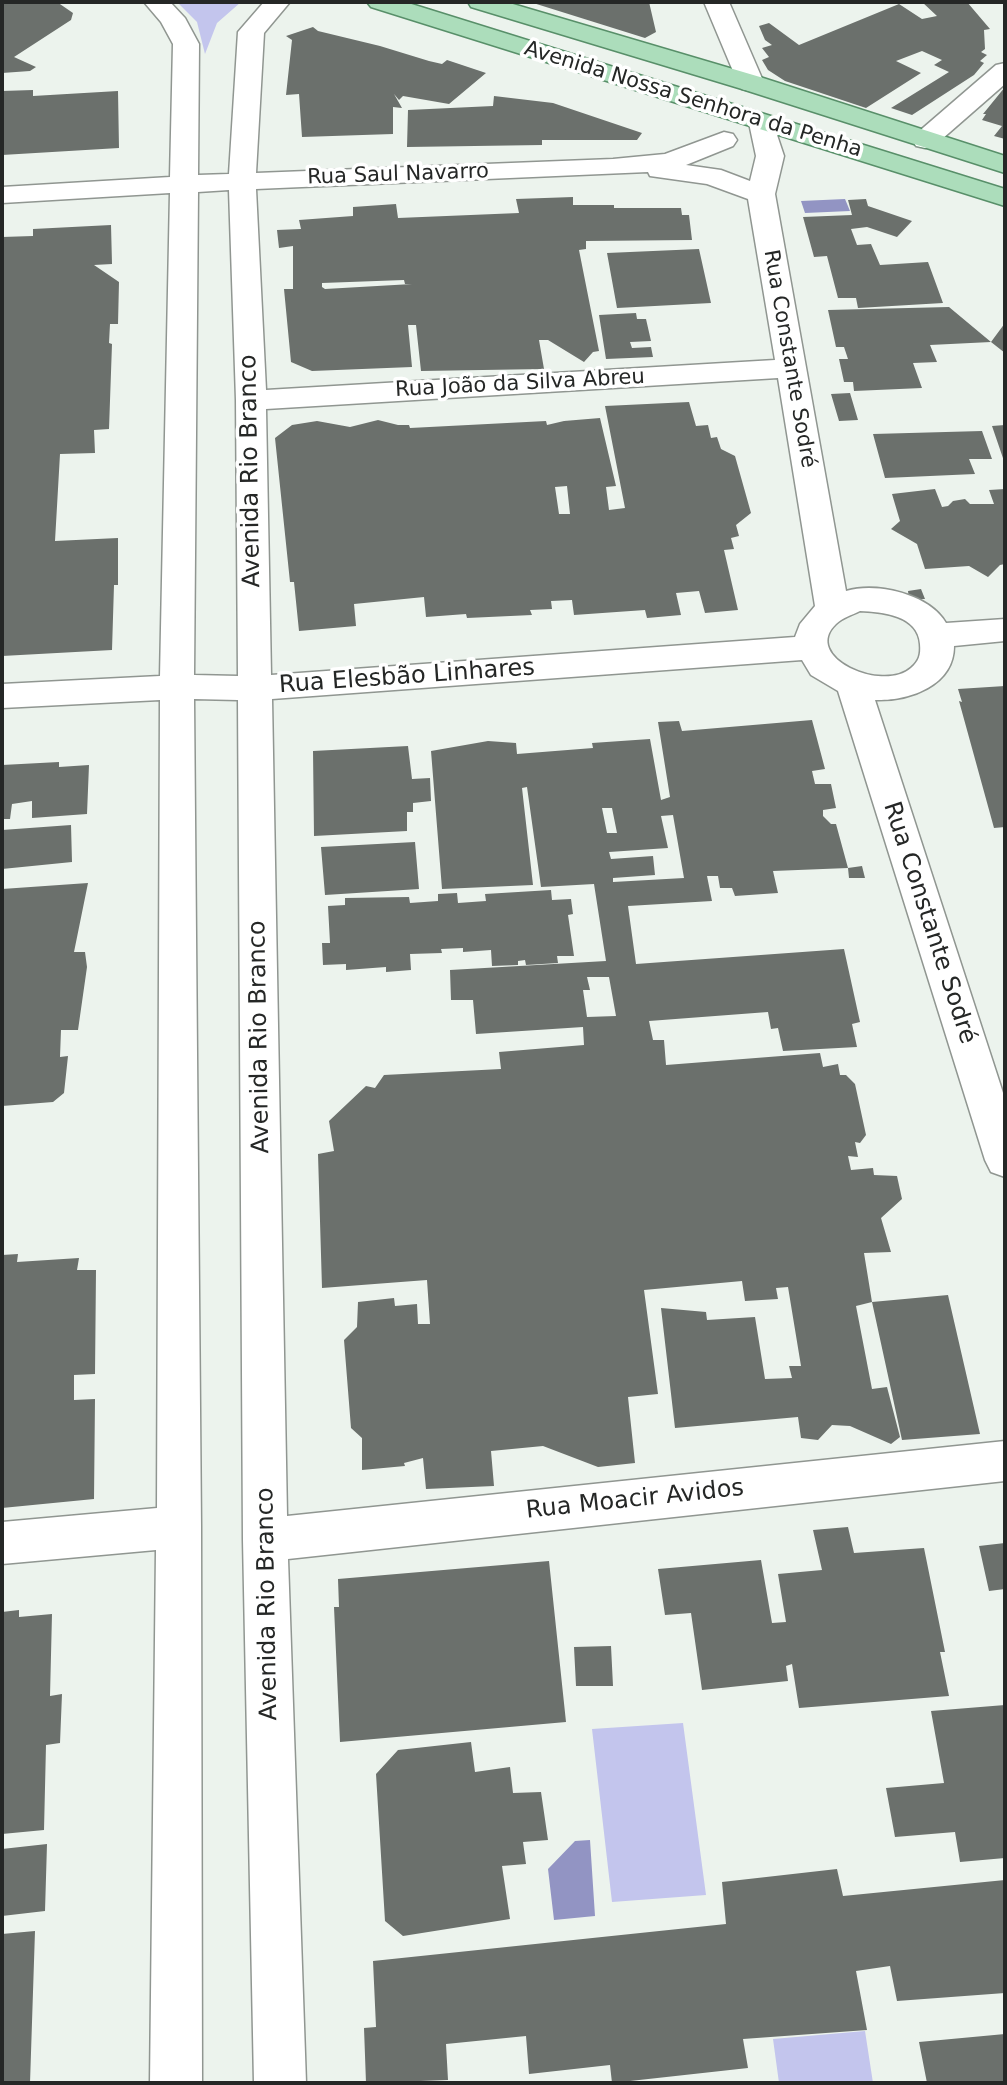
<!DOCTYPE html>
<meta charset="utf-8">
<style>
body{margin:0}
#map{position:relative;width:1007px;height:2085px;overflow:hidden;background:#ecf3ed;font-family:"DejaVu Sans",sans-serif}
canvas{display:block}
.frame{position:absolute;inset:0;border:4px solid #252726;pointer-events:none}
</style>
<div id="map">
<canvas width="1007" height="2085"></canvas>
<div class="frame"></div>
</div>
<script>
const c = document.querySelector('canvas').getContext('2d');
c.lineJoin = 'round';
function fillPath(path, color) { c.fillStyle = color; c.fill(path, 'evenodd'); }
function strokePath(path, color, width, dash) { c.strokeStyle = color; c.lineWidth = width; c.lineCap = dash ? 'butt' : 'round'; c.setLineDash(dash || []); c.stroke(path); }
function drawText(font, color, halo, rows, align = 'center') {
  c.font = font + ' "DejaVu Sans",sans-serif'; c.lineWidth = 7; c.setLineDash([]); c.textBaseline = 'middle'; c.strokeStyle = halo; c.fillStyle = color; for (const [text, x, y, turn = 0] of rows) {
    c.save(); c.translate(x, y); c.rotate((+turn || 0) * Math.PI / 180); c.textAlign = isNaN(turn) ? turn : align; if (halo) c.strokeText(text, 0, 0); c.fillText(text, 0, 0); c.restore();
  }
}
const green = new Path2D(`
 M177,2H241L217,23L205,54L197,22Z
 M683,1723L706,1895L612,1902L592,1729Z
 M865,2031L873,2083H779L773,2039Z`);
const water = new Path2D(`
 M845,199L850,211L805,213L801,201Z
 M590,1840L595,1916L554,1920L548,1869L575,1841Z`);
const building = new Path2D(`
 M2,2H57L73,13L71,20L14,57L36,67L30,71L2,73Z
 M530,2H649L656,32L645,38Z
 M922,2H967L990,29L984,30L985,49L981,52L987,55L980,61L984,63L974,75L912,115L891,108L949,72L934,65L942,60L922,51L896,61L921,73L866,108L785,81L768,70L762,60L769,57L762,48L772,45L765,40L759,26L769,23L799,45L899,4L922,19L937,16Z
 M313,27L318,31L380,46L429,61L442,64L447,60L486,73L449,104L403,96L399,100L394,94L402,108L393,107V134L302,137L299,94L286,95L292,40L286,36Z
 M1005,87V139L994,136L1002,126L982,120L986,114H983Z
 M33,90V96L118,91L119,148L2,155V91Z
 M494,96L553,103L642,133L637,140H542V145L407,147L408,110L493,106Z
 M573,197V205H614V208H681L682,215H689L692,240L586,241V249L579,250L599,351L593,352L584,362L548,340H539L544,369L421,371L416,325H408L412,367L312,371L291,362L284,289H293V246L279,248L277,230L301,229L299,220L353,216V207L396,204L398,218L519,213L516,199ZM404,280L405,284H412L325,289L322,287V283Z
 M866,199L868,206L912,221L897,237L867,227L851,229L857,245L871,244L880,265L928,262L943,303L858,308L856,298H838L827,256L814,257L803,217L852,215L848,200Z
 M111,225L112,264L94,265L119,282L118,324H110L109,343L112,344L109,429L94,430L95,453L60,454L55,541L118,538V585H114L112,650L2,656V237L33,236V229Z
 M699,249L711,303L617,308L607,253Z
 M949,307L991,342L1005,323V353L991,342L930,345L937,362L913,363L922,388L854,391L853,382H844L839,359H848L844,347H836L828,310Z
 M636,313L637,319H646L651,341L630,342L632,348L651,347L653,357L606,359L599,315Z
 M850,393L858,420L839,421L831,394Z
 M689,402L696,426L708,425L711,438L717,437L721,449L735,456L751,513L736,525L739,536L731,538L734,549L724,550L738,610L705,613L699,591L676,593L681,615L647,618L645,610L574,615L572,600L551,601L552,609L530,610L532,615L467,618L466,614L426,617L424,597L354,604L356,626L299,631L294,582H290L275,438L292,425L317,421L350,427L378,420L398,425H409L410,428L546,421L547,425L564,421L600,418L616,486L606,487L609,510L625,508L605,406ZM567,486L570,514H559L555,487Z
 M1005,425V464L992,426Z
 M982,431L992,459H969L975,474L885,478L873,434Z
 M935,489L942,507L948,506L953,501L965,499L970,504H994L989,490L1005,489V564L1000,565L988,577L969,566L925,569L917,544L891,529L900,521L892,494Z
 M921,589L925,599H909L908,591Z
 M1005,686V827L994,828L959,701L962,702L958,689Z
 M812,720L825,769L812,771L815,784H831L836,808L823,810V816L831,824H836L848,868L862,866L865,878H849L848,868L773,871L778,893L735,896L732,888H720L718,876H707L712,901L628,906L636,964L844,949L860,1022L852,1024L857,1047L783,1051L778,1028L771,1029L768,1012L649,1021L653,1040H664L666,1065L820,1053L823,1067L838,1064L840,1075H846L855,1084L866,1135L860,1143L855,1142L858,1157L848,1156L851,1170L873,1168L874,1175L897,1176L902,1199L881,1218L891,1252L864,1253L872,1302L856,1306L872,1389L887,1387L900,1437L891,1444L850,1426L832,1425L818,1440L801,1438L798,1417L675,1428L661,1308L706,1312L707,1320L755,1317L765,1379L792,1378L789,1366H801L788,1287L776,1288L778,1299L745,1301L742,1281L644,1290L658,1394L628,1397L635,1463L598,1467L543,1446L491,1451L494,1486L426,1489L423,1458L404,1463L405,1466L362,1470V1438L351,1428L344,1340L357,1327L358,1302L394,1298L395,1306L417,1304L418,1324H430L427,1280L322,1288L318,1154L334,1151L329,1121L366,1086L375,1088L384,1075L501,1069L499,1052L584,1045L583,1027L476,1034L473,1000H451L450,970L606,961L594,884L541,887L527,787L522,788L533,885L442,889L431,751L488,741L516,743L517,754L593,748L592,743L650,739L661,800L670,797L658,722L679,721L682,731ZM602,808H612L617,833H607ZM673,815L684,878L613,882V878L655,875L653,856L611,859L609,852L668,848L661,816ZM587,977H609L616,1016L587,1017L583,990H590Z
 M408,746L412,779L430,778L431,801L413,803V812H407V831L314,836L313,751Z
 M59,762V767L89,765L87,814L32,818V801L12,804L10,819H2V765Z
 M71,825L72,862L2,869V830Z
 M415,842L419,889L325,895L321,847Z
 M88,883L74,952H85L87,967L78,1030H61L60,1057L68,1056L64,1093L53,1102L2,1106V889Z
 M551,890L552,900L571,899L573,914L568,915L574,956H557L558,963L526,965L525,960L518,961V965L492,966L491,950L463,952V948L441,949L442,953L410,954L411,970L386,972V967L346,970V964L323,965L322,943H330L328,906L345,905V898L409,897L410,903L438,901V894L457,893L458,903L486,901L485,894Z
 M18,1254L17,1262L79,1258L77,1270H96L95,1374L74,1375V1400L95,1399L94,1499L2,1508V1255Z
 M948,1295L980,1434L902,1440L872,1302Z
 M848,1527L854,1553L924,1548L945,1652H940L949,1696L799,1708L792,1664L786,1666L788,1681L702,1690L691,1613L665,1615L658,1569L761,1560L772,1623L786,1622L778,1574L822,1570L813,1530Z
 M1005,1543V1589L989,1591L979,1546Z
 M549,1561L566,1722L340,1742L334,1607H339L338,1579Z
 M19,1610V1617L52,1614L50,1696L62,1694L60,1743L46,1745L44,1830L2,1834V1612Z
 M611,1646L613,1686H576L574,1647Z
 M1005,1705V1858L960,1862L955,1832L895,1837L886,1788L944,1783L931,1711Z
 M471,1742L475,1772L510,1767L513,1793L541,1792L548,1840L523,1842L526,1864L502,1866L510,1919L403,1936L385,1921L376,1774L398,1750Z
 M47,1844L45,1911L2,1916V1849Z
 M837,1869L843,1896L1005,1880V1993L897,2001L890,1966L856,1971L867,2030L743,2039L748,2068L612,2083L610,2065L529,2074L526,2036L446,2044L448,2080L366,2083L364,2028L376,2027L373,1961L726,1924L722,1882Z
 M35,1931L30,2083H2V1934Z
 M1005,2034V2083H927L919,2042Z`);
const minor = new Path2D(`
 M144,2H170L185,18L199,44L198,175L229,174L238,32L264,2H290L264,33L256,173L613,159L665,154L724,132L733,134L737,140L733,146L686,165L721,170L750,181L756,156L749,123L753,117L762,115L771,117L784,156L775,194L846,591C877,582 929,594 946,623L1005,619V641L954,646C954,686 909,701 875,700L1005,1099V1177L991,1172L985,1160L838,691L811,675L802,660L272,699L287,1516L1005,1441V1481L288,1559L306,2083H254L243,1540L238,700L194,699L201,1527L202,2083H150L156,1550L2,1564V1522L157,1508L160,700L2,708V684L160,676L170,193L2,203V187L170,177L173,44L161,22ZM648,172L650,176L707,184L748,199L775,360L266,390L256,189ZM229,190L236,400L238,676L194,675L198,192ZM778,378L815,606L800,624L795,637L271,675L266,409ZM860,611C882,612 918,615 920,644C921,655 919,661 911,668C883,693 801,657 836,624C842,618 852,615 860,611Z
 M704,2H729L764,83L760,89L751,91L742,89L738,83Z
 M1005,63V84L934,146L925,148L916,146L912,140L916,134L996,65Z`);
const major = new Path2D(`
 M367,2H405L1005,189V206L371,7Z
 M468,2H506L760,77L1005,156V173L742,89L471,7Z`);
const farStreetnames = [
 ["Avenida Nossa Senhora da Penha",693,100,17],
 ["Rua Saul Navarro",398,175,-2],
 ["Rua Constante Sodré",789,359,80],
 ["Rua João da Silva Abreu",520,384,-3]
];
const streetNames = [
 ["Avenida Rio Branco",251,471,-91],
 ["Rua Elesbão Linhares",407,677,-4],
 ["Rua Constante Sodré",929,923,72],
 ["Avenida Rio Branco",260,1037,-91],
 ["Rua Moacir Avidos",635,1500,-6],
 ["Avenida Rio Branco",268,1604,-91]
];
fillPath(green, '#c3c5ed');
fillPath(water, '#9294c3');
fillPath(building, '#6b706c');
strokePath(minor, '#909691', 3);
strokePath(major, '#588f69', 3);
fillPath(minor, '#fff');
fillPath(major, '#acddbb');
drawText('21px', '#252726', '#fff', farStreetnames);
drawText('24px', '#252726', '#fff', streetNames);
</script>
